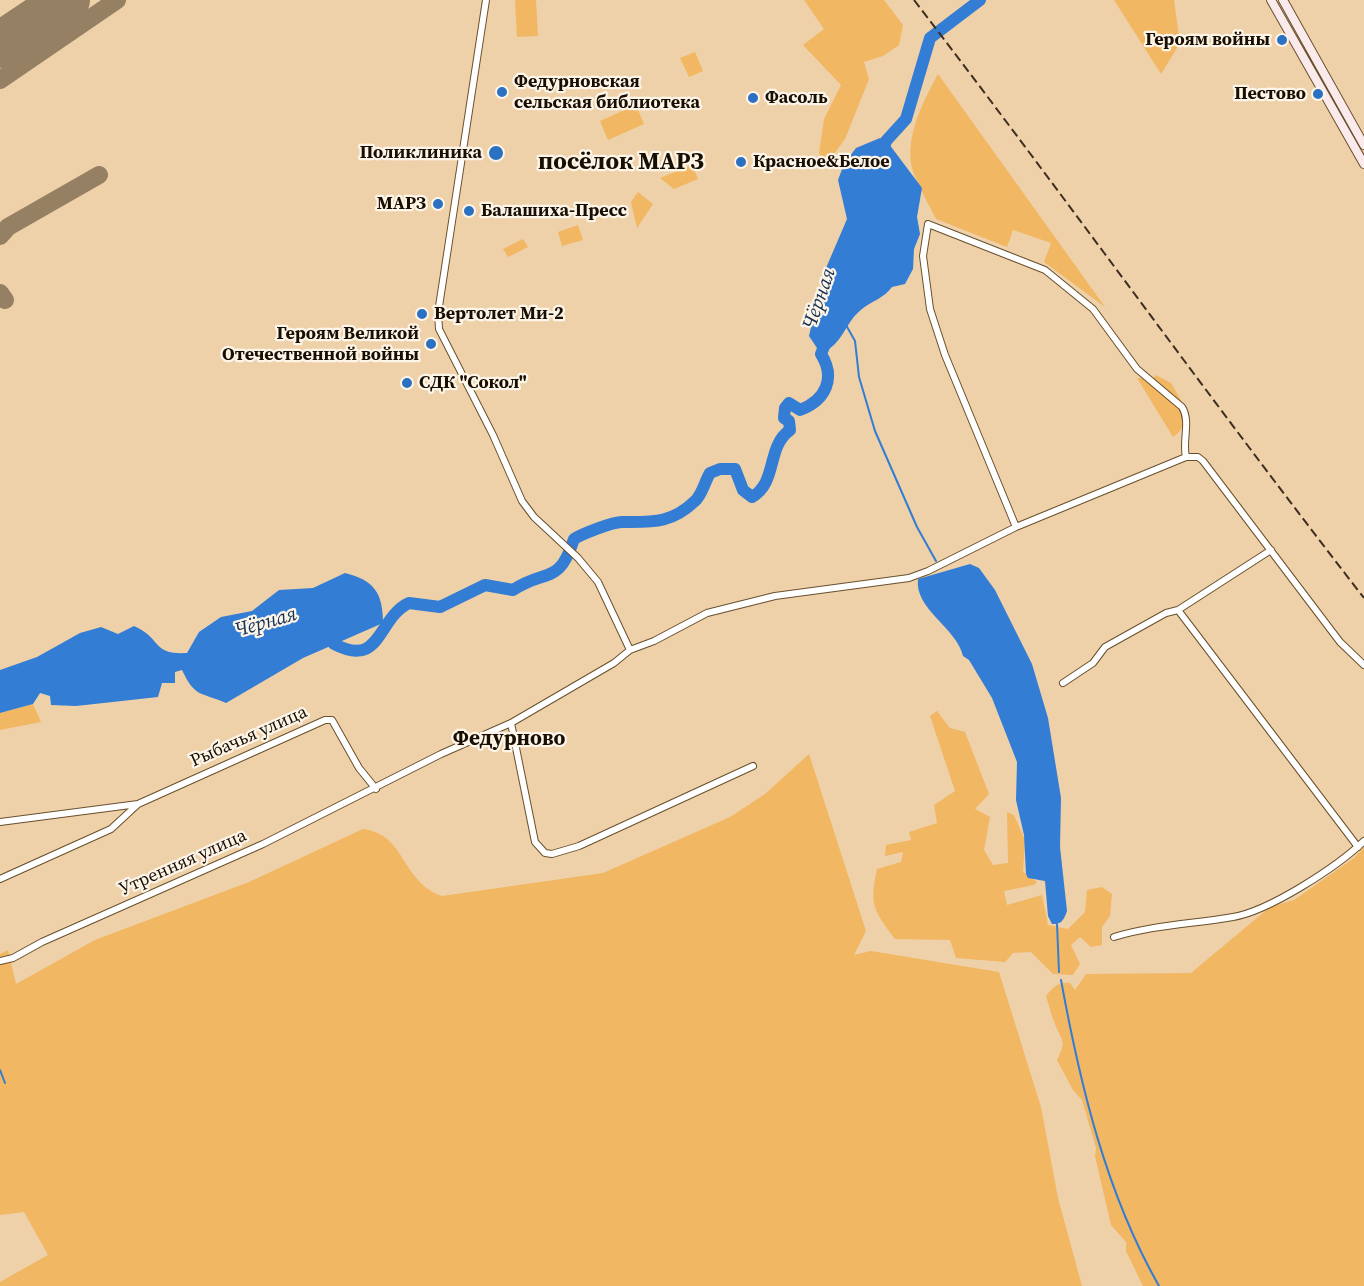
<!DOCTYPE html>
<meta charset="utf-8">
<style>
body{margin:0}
canvas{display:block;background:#eed0a9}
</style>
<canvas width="1364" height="1286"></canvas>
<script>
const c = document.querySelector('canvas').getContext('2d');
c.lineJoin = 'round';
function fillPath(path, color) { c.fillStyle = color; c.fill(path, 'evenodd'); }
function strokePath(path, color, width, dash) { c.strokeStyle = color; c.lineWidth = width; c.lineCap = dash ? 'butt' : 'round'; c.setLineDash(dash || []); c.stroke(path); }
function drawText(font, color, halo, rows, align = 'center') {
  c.font = font + ' "Source Serif 4",serif'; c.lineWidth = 4.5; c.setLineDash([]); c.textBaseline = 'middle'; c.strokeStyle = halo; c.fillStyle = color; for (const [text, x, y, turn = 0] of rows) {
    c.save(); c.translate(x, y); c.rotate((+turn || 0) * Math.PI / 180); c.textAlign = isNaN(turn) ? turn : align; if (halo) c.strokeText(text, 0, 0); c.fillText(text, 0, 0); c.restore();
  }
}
const green = new Path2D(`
 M515,0H536L538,36L517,37Z
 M804,0H884L903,25L899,45L883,56L864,62L869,79L845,139L826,165L819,153L824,119L841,85L803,45L824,29Z
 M1114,0H1174L1180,43L1161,74Z
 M695,52L703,71L689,77L680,58Z
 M938,74L1105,307L1044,262L1051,243L1013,230L1007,247L936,219C929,204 913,178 911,163C907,132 924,100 938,74Z
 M636,105L644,124L608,140L600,121Z
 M692,165L698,179L674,189L660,178Z
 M638,192L653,204L637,228L631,202Z
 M578,225L583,240L562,246L558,232Z
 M523,239L528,247L508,257L503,249Z
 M1156,375L1171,383L1182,402C1178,417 1191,424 1173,437L1137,378L1152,379Z
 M33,704L41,722L0,730V713Z
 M937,711L950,728L965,732L989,794L975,809L990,817L984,850L993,865L1008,863L1007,812L1014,815L1025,840L1023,872L1037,882L1034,885L1004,891L1007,905L1042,895L1048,925L1068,929L1085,912L1087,890L1102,887L1112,894L1110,916L1102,927V945L1091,947L1080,937L1071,945L1080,964L1073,975L1053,974L1031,952L1013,953L1005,962L956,958L950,940L895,939C874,911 869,905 877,869L901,862L903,852L885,856L886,845L911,840L909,832L937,823L934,805L955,791L930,716Z
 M809,754L866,931L854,955L871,951L999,972L1041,1107L1058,1198L1082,1286H0V1282L48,1255L24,1212L0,1215V954L8,950L16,984L95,940L249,882L363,829C406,834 401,882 442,896L603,873L730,817L765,794Z
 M1364,847V1286H1143L1126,1251V1242L1111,1225L1095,1156L1096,1148L1082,1100L1073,1090L1057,1060C1067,1040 1062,1042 1055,1024C1051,1015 1049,1005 1046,996C1052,988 1059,981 1070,983L1075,990L1086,974L1191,973L1270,907L1294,900L1354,858Z`);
const water = new Path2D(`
 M880,138L889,144L922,188L917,217L920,234L914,249L913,269L905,284L892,287C883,299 873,300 862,309C844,323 845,342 821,354L809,336L823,275L847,219L838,180L844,164L856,148Z
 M970,564L979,568L995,590L1032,664L1048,718L1061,798L1060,847L1067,911C1064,919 1062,925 1052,924L1048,916L1045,881L1028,878L1026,874L1024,835L1016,800L1017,762L992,698L969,660L963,656C957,628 914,609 918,579Z
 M345,573C374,580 383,593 383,623L303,658L226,703C201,692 195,698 182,670L175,672V683H162L158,697L76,706L51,705L50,696L40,693L33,704L0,713V670L37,657L80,633L101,627L118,634L134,626C162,638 151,655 187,653L199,632L221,617L252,611L279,590L313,588Z`);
const stream = new Path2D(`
 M846,325L855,341L859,377L875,431L917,527L936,561
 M1057,924L1059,972
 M1061,980C1080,1084 1106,1193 1159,1286
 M0,1070L5,1083`);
const river = new Path2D(`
 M882,155L886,141L906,119L930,38L980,0
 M334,644C382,669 377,618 409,603L440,607L485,585L513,590C546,568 559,586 574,539C582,534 612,522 622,522C652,522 671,524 695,501C702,495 705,481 710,473L720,469H735L743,490L752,497C778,482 766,447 790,430L789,421L784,418L785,408L789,403L800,410C826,400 836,378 821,354L827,339`);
const taxiway = new Path2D(`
 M0,80L117,0
 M0,236L8,227L99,175
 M0,293L5,300`);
const runway = new Path2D(`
 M0,45L67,0`);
const street = new Path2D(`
 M486,0L438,313L439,329L493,435L522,501L534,517L578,558L598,582L630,650
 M1016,527L945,355L930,309L923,256L928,224L1045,270L1093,309L1137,369L1182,407C1191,421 1182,441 1186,457
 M1271,550L1178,610L1358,847
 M1063,683L1093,663L1105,647L1166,613L1178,610
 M511,723L535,842L545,853L552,854L579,846L753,766
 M0,822L138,804L325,720H332L359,768L376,789
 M0,879L111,829L138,804
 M1114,937C1153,925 1192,924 1233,917C1269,911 1337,867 1364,841
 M0,961L13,958L42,942L263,844L441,754L511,723L614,663L630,650L654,641L707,613L775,596L909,578L928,571L1016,527L1186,457H1198L1203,461L1340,642L1364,665`);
const secondary = new Path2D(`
 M1271,0L1364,164
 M1283,0L1364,145`);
const rail = new Path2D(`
 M914,0C1066,198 1211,401 1364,598`);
const markers = [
 [1282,40,6,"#2b70c1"],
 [502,92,6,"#2b70c1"],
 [1318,94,6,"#2b70c1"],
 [753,98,6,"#2b70c1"],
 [496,153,8,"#2b70c1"],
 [741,162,6,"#2b70c1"],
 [438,204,6,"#2b70c1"],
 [469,211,6,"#2b70c1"],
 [422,314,6,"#2b70c1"],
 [431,344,6,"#2b70c1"],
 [407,383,6,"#2b70c1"]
];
const poiNames = [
 ["Героям войны",1270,40,"right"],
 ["Федурновская",514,82],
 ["сельская библиотека",514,103],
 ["Пестово",1306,94,"right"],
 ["Фасоль",765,98],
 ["Поликлиника",482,153,"right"],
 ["Красное&Белое",753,162],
 ["МАРЗ",426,204,"right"],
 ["Балашиха-Пресс",481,211],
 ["Вертолет Ми-2",434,314],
 ["Героям Великой",419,334,"right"],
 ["Отечественной войны",419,355,"right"],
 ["СДК \"Сокол\"",419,383]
];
const streetNames = [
 ["Рыбачья улица",249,737,-24],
 ["Утренняя улица",183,863,-24]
];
const waterNames = [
 ["Чёрная",820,299,-71],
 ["Чёрная",266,623,-16]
];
const quarterNames = [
 ["Федурново",509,740]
];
const districtNames = [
 ["посёлок МАРЗ",621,163]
];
fillPath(green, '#f2b762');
fillPath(water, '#337dd4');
strokePath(stream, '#337dd4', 2);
strokePath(river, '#337dd4', 12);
strokePath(taxiway, '#968064', 18);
strokePath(runway, '#968064', 46);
strokePath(street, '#69502c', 8);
strokePath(secondary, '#69502c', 10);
strokePath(street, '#fff', 6);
strokePath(secondary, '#fbeaec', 8);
strokePath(rail, '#3d2f1f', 2, [9, 4.5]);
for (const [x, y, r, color] of markers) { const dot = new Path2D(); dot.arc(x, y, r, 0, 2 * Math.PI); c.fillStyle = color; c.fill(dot); strokePath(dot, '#fef5e9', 2); }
drawText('bold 18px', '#180e02', '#fef5e9', poiNames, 'left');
drawText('18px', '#180e02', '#fef5e9', streetNames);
drawText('italic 20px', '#163356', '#fef5e9', waterNames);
drawText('bold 21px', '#180e02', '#fef5e9', quarterNames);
drawText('bold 24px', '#180e02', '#fef5e9', districtNames);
</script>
